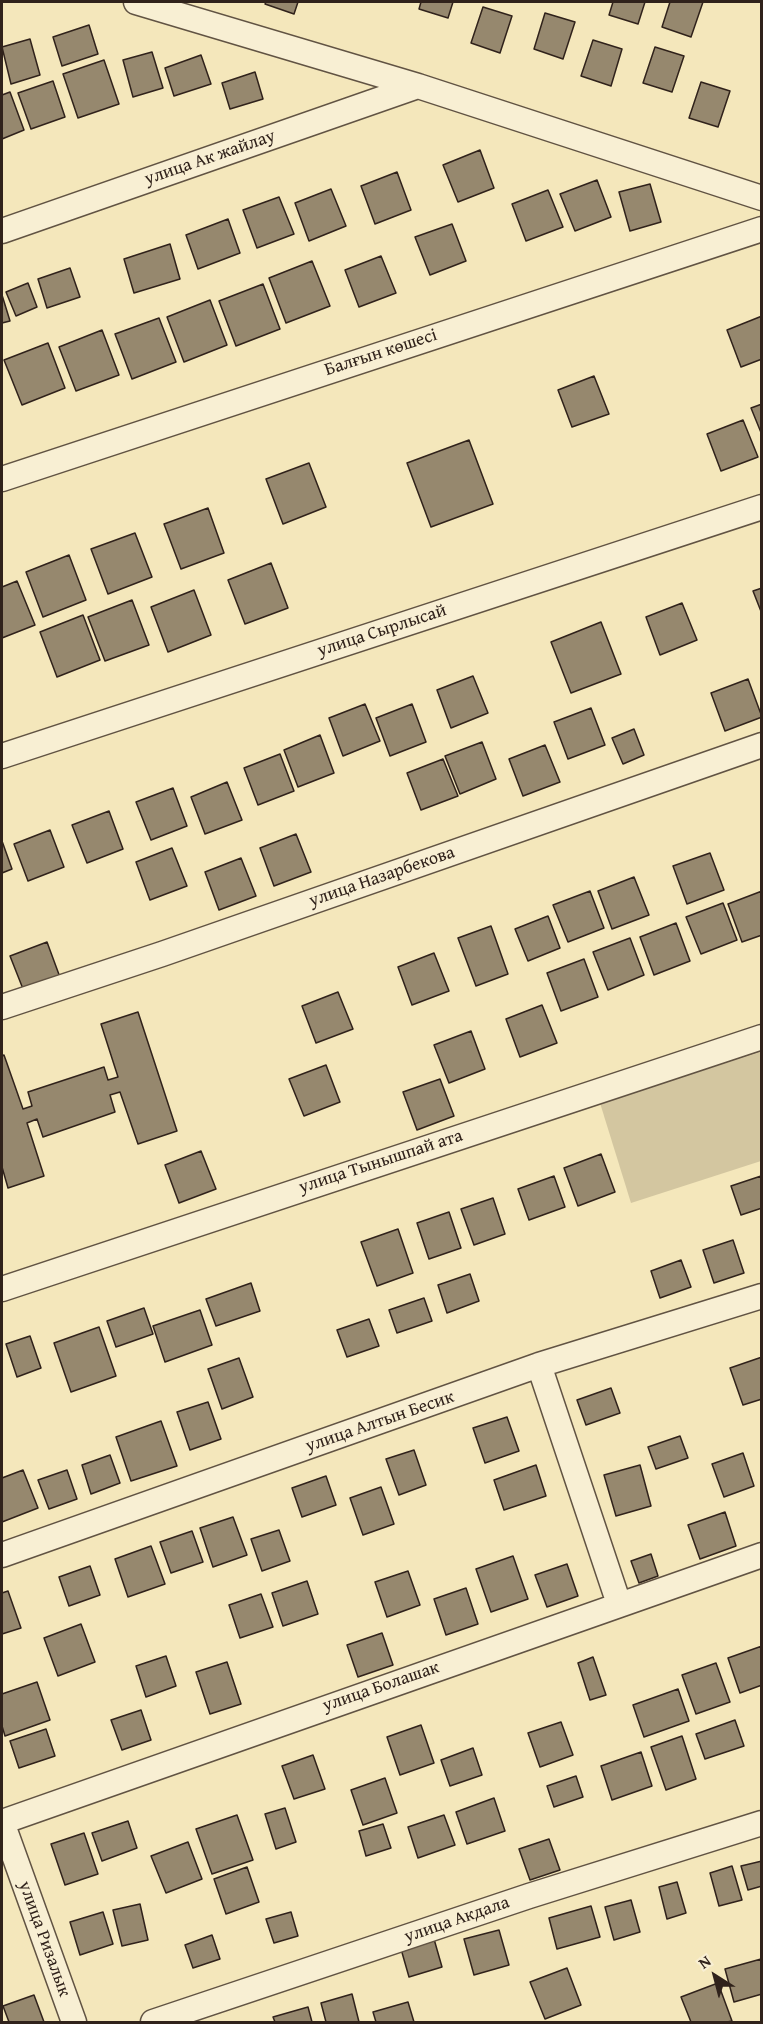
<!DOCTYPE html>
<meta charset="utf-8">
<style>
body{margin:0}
#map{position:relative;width:763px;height:2024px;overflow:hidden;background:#f4e7bb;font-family:"Gentium Book Plus",serif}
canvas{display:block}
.frame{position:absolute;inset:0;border:3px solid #30221b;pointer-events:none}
.north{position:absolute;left:685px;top:1946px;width:60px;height:60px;-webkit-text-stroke:4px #f8efd3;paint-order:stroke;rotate:324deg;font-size:16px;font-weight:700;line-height:24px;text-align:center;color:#30221b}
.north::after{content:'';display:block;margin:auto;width:21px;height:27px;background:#30221b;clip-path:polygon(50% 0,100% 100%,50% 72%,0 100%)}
</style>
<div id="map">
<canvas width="763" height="2024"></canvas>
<div class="frame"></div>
<div class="north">N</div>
</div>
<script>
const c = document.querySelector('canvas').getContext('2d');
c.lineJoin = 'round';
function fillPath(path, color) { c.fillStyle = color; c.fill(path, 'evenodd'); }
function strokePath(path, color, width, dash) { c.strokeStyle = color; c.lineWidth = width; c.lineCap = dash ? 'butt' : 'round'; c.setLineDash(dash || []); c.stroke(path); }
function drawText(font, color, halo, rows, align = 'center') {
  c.font = font + ' "Gentium Book Plus",serif'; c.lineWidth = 4.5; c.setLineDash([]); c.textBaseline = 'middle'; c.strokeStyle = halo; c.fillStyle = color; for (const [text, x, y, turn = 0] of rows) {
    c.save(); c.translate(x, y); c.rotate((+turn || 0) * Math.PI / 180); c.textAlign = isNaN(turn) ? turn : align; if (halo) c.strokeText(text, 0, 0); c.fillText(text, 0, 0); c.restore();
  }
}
const green = new Path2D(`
 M761,1052V1161L631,1203L600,1103Z`);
const building = new Path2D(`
 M266,2H298L294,14L265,4Z
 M421,2H453L448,18L419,9Z
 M613,2H645L638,24L609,15Z
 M670,2H703L691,37L662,27Z
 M483,7L512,16L500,53L471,43Z
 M545,13L575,22L563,59L534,49Z
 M89,25L98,54L62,66L53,37Z
 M30,39L40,75L11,84L2,47Z
 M593,40L622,49L611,86L581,76Z
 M655,47L684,56L672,92L643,83Z
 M152,52L163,88L133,97L123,60Z
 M201,55L211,84L174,96L165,68Z
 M104,60L119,104L78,118L63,74Z
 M255,72L263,99L230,109L222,83Z
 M53,81L65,117L31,129L18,93Z
 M701,82L730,91L718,127L689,118Z
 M10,92L24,130L2,139V95Z
 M480,150L494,188L458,202L443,165Z
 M397,172L411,210L375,224L361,186Z
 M597,180L611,217L575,231L560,194Z
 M650,184L661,222L630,231L619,192Z
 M331,189L346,226L309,241L295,203Z
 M548,190L563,227L526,241L512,204Z
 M279,197L294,234L257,248L243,210Z
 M228,219L240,253L198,269L186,235Z
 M452,224L466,261L430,275L415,237Z
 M170,244L180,279L134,293L124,259Z
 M381,256L396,293L359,307L345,270Z
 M312,261L330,306L286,323L269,278Z
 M70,268L80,297L47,308L38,279Z
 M28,283L37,307L16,316L6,292Z
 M263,284L280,329L236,346L219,301Z
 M2,295L10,321L2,323Z
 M210,300L227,345L184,362L167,317Z
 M762,316V359L741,367L727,330Z
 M159,318L176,362L132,379L115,334Z
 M102,330L119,375L76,391L59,347Z
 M48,343L65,388L22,405L4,360Z
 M594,376L609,414L572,427L558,390Z
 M762,404V435L751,408Z
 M743,420L758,457L721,471L707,434Z
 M469,440L493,504L431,527L407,463Z
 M309,463L326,507L283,524L266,479Z
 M208,508L224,553L181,569L164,524Z
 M135,533L152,577L108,594L91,549Z
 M69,555L86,600L43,617L26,572Z
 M271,563L288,608L245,624L228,580Z
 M17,581L35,625L2,638V587Z
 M762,588V614L753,591Z
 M194,590L211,635L168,652L151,607Z
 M132,600L149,645L105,661L88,617Z
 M682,603L697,640L660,655L646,617Z
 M83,615L100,660L57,677L40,632Z
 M601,622L621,674L571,693L551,642Z
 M473,676L488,713L451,728L437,690Z
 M748,679L762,717L725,731L711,693Z
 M365,704L380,741L343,756L329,718Z
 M412,704L426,742L390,756L376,718Z
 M591,708L605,745L568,759L554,722Z
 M634,729L644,755L623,764L612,738Z
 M320,735L334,773L298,787L284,750Z
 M482,742L496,779L460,794L445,756Z
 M545,745L560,782L523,796L509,759Z
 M280,754L294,791L258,805L244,768Z
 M443,759L458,796L421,810L407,773Z
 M227,782L242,820L205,834L191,797Z
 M173,788L187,826L151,840L136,802Z
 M109,811L123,849L87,863L72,825Z
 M50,830L64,867L28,881L14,844Z
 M296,834L311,872L274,886L260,848Z
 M2,841L12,869L2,873Z
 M172,848L187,886L150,900L136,862Z
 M710,853L724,890L687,904L673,866Z
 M241,858L256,896L219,910L205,872Z
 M634,877L649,915L612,929L598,891Z
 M590,891L604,928L568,942L553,905Z
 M762,891V935L742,942L728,904Z
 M723,903L737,940L701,954L686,917Z
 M548,916L560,948L528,961L515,929Z
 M676,923L690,961L654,975L640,937Z
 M491,926L508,974L476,986L458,938Z
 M630,938L644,975L608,990L593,952Z
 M47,942L61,980L25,994L10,956Z
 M434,953L449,991L412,1005L398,967Z
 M584,959L598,997L561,1011L547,973Z
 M338,992L353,1029L316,1043L302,1006Z
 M542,1005L557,1043L520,1057L506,1019Z
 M138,1012L177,1131L138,1144L120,1092L110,1095L115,1112L43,1137L37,1119L27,1123L44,1176L8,1188L2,1167V1056L4,1055L23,1109L32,1106L28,1092L104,1067L108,1080L118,1077L101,1024Z
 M471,1031L485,1069L449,1083L434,1045Z
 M326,1065L340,1102L304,1116L289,1079Z
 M440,1079L454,1116L417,1130L403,1092Z
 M201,1151L216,1189L179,1203L165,1165Z
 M601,1154L615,1192L578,1206L564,1168Z
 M554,1176L565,1207L529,1220L518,1189Z
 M761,1176L762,1208L741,1215L731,1186Z
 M493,1198L505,1234L474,1245L461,1209Z
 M449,1212L461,1248L429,1259L417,1223Z
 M398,1229L413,1273L377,1286L361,1242Z
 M733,1240L744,1273L714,1283L703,1250Z
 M681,1260L691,1287L660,1298L651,1271Z
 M470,1274L479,1301L447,1313L438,1285Z
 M251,1283L260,1311L216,1326L206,1299Z
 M424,1298L432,1321L397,1333L389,1310Z
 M144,1308L153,1334L116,1347L107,1321Z
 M200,1310L212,1345L165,1362L153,1326Z
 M369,1319L379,1346L347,1357L337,1330Z
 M99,1327L116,1376L71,1392L54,1343Z
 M30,1336L41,1368L17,1377L6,1344Z
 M762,1357V1399L743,1405L730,1368Z
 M239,1358L253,1397L222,1409L208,1369Z
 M611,1388L620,1413L586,1425L577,1400Z
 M208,1402L221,1439L190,1450L177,1412Z
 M507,1417L519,1451L485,1463L473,1428Z
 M161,1421L177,1466L131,1481L116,1437Z
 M680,1436L688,1458L656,1469L648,1447Z
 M414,1450L426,1485L399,1495L386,1459Z
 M743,1453L754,1486L724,1497L712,1464Z
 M110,1455L120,1483L91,1494L82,1465Z
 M536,1465L546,1496L504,1510L494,1480Z
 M640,1465L651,1506L616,1516L604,1475Z
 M23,1470L38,1508L2,1522V1478Z
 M67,1470L77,1499L49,1509L38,1480Z
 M326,1476L336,1505L302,1517L292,1488Z
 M381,1487L394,1524L363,1535L350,1498Z
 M725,1512L736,1546L700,1559L688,1525Z
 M233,1517L247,1555L213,1567L200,1528Z
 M279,1530L290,1561L262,1571L251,1539Z
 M192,1531L203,1562L171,1573L160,1542Z
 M151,1546L165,1584L128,1597L115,1559Z
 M651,1554L658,1576L639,1583L631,1561Z
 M513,1556L528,1599L491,1612L476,1569Z
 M567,1564L578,1596L547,1607L535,1575Z
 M90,1566L100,1595L69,1606L59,1577Z
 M408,1571L420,1605L387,1617L375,1582Z
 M307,1581L318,1614L283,1626L272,1593Z
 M466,1588L478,1624L446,1635L434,1599Z
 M8,1591L21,1628L2,1634V1593Z
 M261,1594L273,1627L240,1638L229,1605Z
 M81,1624L95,1662L58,1676L44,1638Z
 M382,1633L393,1665L358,1677L347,1645Z
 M762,1646V1685L740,1693L728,1658Z
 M166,1656L176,1686L146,1697L136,1666Z
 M593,1657L606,1695L590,1700L578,1663Z
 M227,1662L241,1704L210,1714L196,1672Z
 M716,1663L730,1702L696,1714L682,1675Z
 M37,1682L50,1720L5,1736L2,1726V1694Z
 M678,1689L689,1721L644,1737L633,1705Z
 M141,1710L151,1740L122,1750L111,1720Z
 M735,1720L744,1746L705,1759L696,1734Z
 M561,1722L573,1755L540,1767L528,1733Z
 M421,1725L434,1763L400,1775L387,1737Z
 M46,1729L55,1756L19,1768L10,1741Z
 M682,1736L696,1779L666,1790L651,1747Z
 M473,1748L482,1775L450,1786L441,1760Z
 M641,1752L652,1786L612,1800L601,1766Z
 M313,1755L325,1789L294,1799L282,1766Z
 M576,1776L583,1797L554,1807L547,1786Z
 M385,1778L397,1813L363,1825L351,1790Z
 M494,1798L505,1831L467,1844L456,1812Z
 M285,1808L296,1842L276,1849L265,1814Z
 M237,1815L253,1860L212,1874L196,1829Z
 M444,1815L455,1845L418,1858L408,1827Z
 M128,1821L137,1848L102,1861L92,1833Z
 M383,1824L391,1848L366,1856L359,1831Z
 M84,1833L98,1874L65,1885L51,1844Z
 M549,1839L560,1870L530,1880L519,1849Z
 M188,1842L202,1879L166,1893L151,1856Z
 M762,1861V1886L748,1890L741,1866Z
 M732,1866L742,1900L719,1906L710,1873Z
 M247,1867L259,1902L226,1914L214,1879Z
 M677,1882L686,1913L667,1919L659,1887Z
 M631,1900L640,1932L614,1940L605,1907Z
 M140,1904L148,1940L122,1946L113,1910Z
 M591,1906L600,1937L557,1949L549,1918Z
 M103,1912L113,1944L80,1955L70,1922Z
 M291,1912L298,1936L274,1943L266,1919Z
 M499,1930L509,1965L474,1975L464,1939Z
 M212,1935L220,1959L193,1968L185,1945Z
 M434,1939L442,1967L409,1977L401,1949Z
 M761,1959L762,1994L734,2002L725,1969Z
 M567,1968L581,2005L545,2019L530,1982Z
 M718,1983L732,2021L727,2022H691L681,1997Z
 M352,1994L359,2022H326L321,2003Z
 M34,1995L44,2022H9L3,2006Z
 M408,2002L414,2022H376L373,2012Z
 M308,2007L312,2022H275L273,2017Z`);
const minor = new Path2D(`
 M136,2L418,86L762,198
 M2,231L418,86
 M2,479L762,229
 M2,756L762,507
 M2,1007L162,954L762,745
 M2,1289L762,1037
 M539,1365L619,1604
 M2,1555L539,1365L762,1296
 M2,1822L762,1555
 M2,1822L74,2022
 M153,2022L529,1896L762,1823`);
const streetNames = [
 ["улица Ак жайлау",210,158,-19],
 ["Балғын көшесі",381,353,-18],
 ["улица Сырлысай",382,631,-18],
 ["улица Назарбекова",382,877,-19],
 ["улица Тынышпай ата",381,1162,-18],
 ["улица Алтын Бесик",380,1422,-19],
 ["улица Болашак",381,1687,-19],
 ["улица Акдала",457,1920,-19],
 ["улица Ризалык",44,1939,70]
];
fillPath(green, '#d3c6a0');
fillPath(building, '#96886e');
strokePath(building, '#30221b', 1.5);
strokePath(minor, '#615343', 27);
strokePath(minor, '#f8efd3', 24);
drawText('18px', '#30221b', '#f8efd3', streetNames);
</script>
